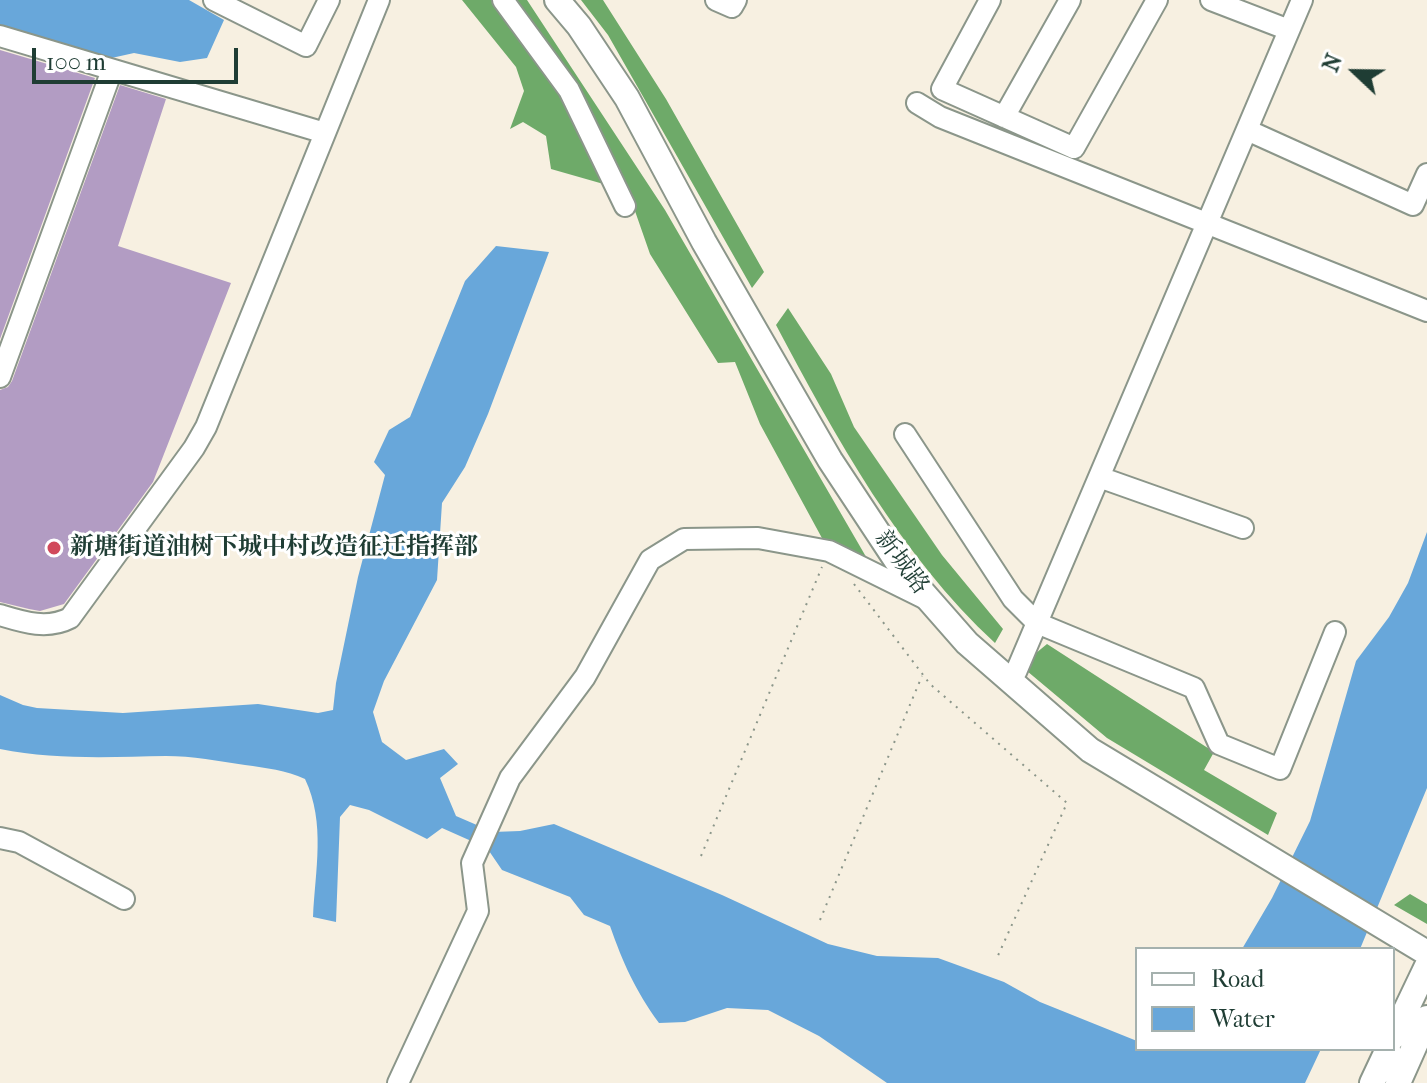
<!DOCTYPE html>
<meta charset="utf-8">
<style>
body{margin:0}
#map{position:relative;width:1427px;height:1083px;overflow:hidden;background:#f7f0e1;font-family:"IM FELL French Canon",serif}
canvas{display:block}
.legend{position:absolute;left:1135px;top:947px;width:260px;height:104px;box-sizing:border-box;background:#fff;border:2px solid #a5b1ae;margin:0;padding:10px 14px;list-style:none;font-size:24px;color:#1f3d34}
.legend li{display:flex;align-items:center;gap:16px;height:40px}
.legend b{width:40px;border:2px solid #a5b1ae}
.north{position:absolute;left:1315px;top:32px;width:80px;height:80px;-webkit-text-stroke:6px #fff;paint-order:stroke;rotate:292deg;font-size:22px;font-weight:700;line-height:32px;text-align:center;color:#1f3d34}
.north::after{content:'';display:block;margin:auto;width:28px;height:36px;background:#1f3d34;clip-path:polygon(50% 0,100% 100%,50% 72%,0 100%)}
.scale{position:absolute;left:32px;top:48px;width:206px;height:36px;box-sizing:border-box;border:4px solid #1f3d34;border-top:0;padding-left:10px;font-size:24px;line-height:28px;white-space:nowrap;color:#1f3d34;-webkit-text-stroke:6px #fff;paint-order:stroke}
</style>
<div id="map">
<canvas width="1427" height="1083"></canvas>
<ul class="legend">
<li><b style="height:10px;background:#fff"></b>Road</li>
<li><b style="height:22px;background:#68a7da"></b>Water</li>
</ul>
<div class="north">N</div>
<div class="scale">100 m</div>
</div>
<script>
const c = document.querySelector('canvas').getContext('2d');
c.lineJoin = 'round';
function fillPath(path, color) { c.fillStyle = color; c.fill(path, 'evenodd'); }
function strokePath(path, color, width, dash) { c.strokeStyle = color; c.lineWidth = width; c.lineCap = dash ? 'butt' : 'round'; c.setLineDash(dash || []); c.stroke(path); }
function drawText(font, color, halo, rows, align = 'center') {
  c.font = font + ' "IM FELL French Canon","Noto Serif SC",serif'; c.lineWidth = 6; c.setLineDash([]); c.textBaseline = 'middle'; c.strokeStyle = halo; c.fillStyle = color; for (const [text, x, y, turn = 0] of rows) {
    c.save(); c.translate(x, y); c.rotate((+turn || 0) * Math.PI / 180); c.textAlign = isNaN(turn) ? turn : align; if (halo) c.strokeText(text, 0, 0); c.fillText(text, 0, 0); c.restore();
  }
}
const forest = new Path2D(`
 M462,0H527L665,210L876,574L829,551L760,424L735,362L718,363L650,254L628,191L551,169L546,136L523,122L510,129L524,91L516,67Z
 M581,0H603L666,99L764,272L752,288L608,35Z
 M788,308L831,374L854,427L942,555L1003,629L995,643C900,555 836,438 776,325Z
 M1047,644L1214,752L1204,770L1277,813L1268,835L1107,738L1027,671L1030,658Z
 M1410,894L1427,904V924L1394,905Z`);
const water = new Path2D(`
 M0,0H189L224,20L207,58L180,62L134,53L107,59L0,25Z
 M496,246L549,252L488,414L465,467L442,503L437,580L384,681L373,712L382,742L406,760L444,749L458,764L440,778L456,816L493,832L520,831L554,824L722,895L828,944L877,956L938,958L1004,982L1040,1002L1137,1041V1049H1321L1305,1083H887L819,1036L768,1010L727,1008L685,1022L659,1023C635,990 623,963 610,926L584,915L570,897L502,870L487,848L442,828L427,839L369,810L350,805L340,817L336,922L313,917C315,871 326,823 305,779C286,770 266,768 245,765C219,761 192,756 166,756C111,757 54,760 0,749V695L23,705L37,708L123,713L258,704L318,713L333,710L336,683L358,577L385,475L374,462L389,430L410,417L465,281Z
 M1427,532V788L1360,949H1242L1272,898L1310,821L1356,661L1389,617L1408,583Z`);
const building = new Path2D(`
 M0,50L95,78L0,339Z
 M120,85L166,99L118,246L231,283L153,482L64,604L40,611L29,609L0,602V390L8,387L12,381Z`);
const path = new Path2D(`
 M854,584L930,684L1067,803L996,960
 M701,856L822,567
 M820,920L922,676`);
const minor = new Path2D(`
 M214,0L306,46L329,0
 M503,0L569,90L625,206
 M716,0L732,7L736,0
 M990,0L942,89L1074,148L1157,0
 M1211,0L1289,30
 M0,36L325,133
 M917,103L940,117L1427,311
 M1004,117L1070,0
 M1247,130L1413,205L1427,174
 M0,377L112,70
 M905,434L1013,599L1037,623L1194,688L1219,744L1280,769L1335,632
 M1099,477L1243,528
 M0,615C23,622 47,630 70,618L194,448L206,427L379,0
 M1016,672L1302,0
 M0,838L19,842L124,899
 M398,1083L478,911L472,863L510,778L585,677L650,560L684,539L758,538L829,551L926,599`);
const major = new Path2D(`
 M557,0L579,26L627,98L704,242L830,460L902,569L967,643L1090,750L1427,953
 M1393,1037L1427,966
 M1372,1083L1388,1049
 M1398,1083L1427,1018`);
const markers = [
 [54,548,8,"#d1495b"]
];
const poiNames = [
 ["新塘街道油树下城中村改造征迁指挥部",70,548]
];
const streetNames = [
 ["新城路",901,563,53]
];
fillPath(forest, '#6eaa69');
fillPath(water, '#68a7da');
fillPath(building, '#b29cc3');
strokePath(minor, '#8b968a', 24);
strokePath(major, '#8b968a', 28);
strokePath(path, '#8b968a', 2, [2, 6]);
strokePath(minor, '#fff', 20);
strokePath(major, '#fff', 24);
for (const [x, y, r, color] of markers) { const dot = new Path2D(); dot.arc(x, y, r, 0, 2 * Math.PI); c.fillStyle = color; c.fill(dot); strokePath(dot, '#fff', 3); }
drawText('bold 24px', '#1f3d34', '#fff', poiNames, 'left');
drawText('24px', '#1f3d34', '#fff', streetNames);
</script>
